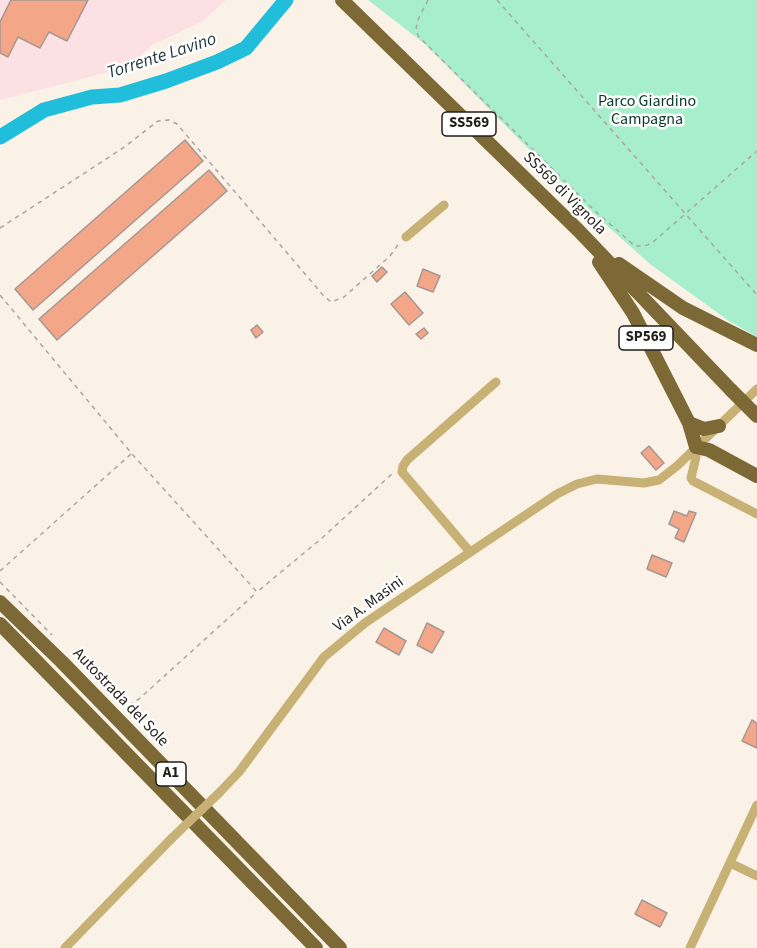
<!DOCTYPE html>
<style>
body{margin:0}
canvas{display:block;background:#faf1e7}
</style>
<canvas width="757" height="948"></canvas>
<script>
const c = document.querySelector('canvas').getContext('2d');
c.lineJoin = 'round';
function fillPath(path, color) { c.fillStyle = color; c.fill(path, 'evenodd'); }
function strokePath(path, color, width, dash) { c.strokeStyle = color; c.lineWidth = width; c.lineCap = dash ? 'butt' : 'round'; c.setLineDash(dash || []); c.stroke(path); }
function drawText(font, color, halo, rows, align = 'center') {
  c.font = font + ' "Source Sans 3",sans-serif'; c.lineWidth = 5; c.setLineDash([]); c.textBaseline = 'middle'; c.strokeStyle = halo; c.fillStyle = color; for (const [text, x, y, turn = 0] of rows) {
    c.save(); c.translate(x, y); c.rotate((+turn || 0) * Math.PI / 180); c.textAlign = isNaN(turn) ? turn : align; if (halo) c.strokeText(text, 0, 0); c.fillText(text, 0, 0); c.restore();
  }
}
const industrial = new Path2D(`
 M0,0H226L203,21L152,45L128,67L0,100Z`);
const green = new Path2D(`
 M368,0H757V337L729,321L650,264L585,206L425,44Z`);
const river = new Path2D(`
 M0,137L44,110L92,97L120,95L166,81L217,62L246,48L286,0`);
const building = new Path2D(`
 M11,0H88L67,41L49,32L40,48L18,37L8,57L0,53V22Z
 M185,140L203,161L33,310L15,289Z
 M209,170L227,191L57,340L39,319Z
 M382,267L387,272L377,282L372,276Z
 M423,269L440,276L433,292L417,286Z
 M405,292L423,313L409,325L391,304Z
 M257,325L263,332L256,338L251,330Z
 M424,328L428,333L421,339L416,334Z
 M649,446L664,463L656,470L641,453Z
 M674,511L687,516L689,511L696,513L684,542L675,538L679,529L669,524Z
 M652,555L672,563L666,577L647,569Z
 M427,623L444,632L432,653L417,645Z
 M384,628L406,641L399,655L376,642Z
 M752,720L757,723V748L742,741Z
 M642,900L667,913L660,927L635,914Z`);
const path = new Path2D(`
 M428,0C423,11 411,26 419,37L594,210L635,246H645L652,243L757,151
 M497,0L757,295
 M0,228L123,148L158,121L169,120L177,124L323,295L331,302L344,297L390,256L400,242
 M0,295L132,454L257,592L322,538L393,473
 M0,571L131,454
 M0,582L52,635
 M120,704L129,705L139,699L256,593`);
const minor = new Path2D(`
 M406,237L444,205
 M693,451L696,457L691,478L693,481L757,514
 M470,552L402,472L403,466L407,460L496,382
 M219,793L239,772L324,657L365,623L390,606L557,494L577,484L597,479L644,483L659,480L677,466L757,389
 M730,863L757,876
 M65,948L172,838
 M690,948L757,805`);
const highway = new Path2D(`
 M342,0L578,230L731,390
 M599,262L633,313L689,423L704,429L719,426
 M619,264L683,308L757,345
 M689,423L696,447L709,450L757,476
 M0,602L62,662L340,948
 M0,624L316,948`);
const minorBridge = new Path2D(`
 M172,838L219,793`);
const highwayBridge = new Path2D(`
 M731,390L757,416`);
const shields = [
 [469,124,54],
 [646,338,54],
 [171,774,30]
];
const shieldNames = [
 ["SS569",469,124],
 ["SP569",646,338],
 ["A1",171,774]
];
const parkNames = [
 ["Parco Giardino",647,102],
 ["Campagna",647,120]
];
const streetNames = [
 ["SS569 di Vignola",564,194,45],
 ["Via A. Masini",369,605,-36],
 ["Autostrada del Sole",120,698,46]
];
const waterNames = [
 ["Torrente Lavino",162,57,-18]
];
fillPath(industrial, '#fce1e4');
fillPath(green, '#a7efcc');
strokePath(river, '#21bedc', 15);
fillPath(building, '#f4a788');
strokePath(building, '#a59893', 1.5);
strokePath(path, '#ada69f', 1.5, [4.5, 4.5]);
strokePath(minor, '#c8b174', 9);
strokePath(highway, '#7c6936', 14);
strokePath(minorBridge, '#c8b174', 9);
strokePath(highwayBridge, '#7c6936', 14);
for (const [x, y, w] of shields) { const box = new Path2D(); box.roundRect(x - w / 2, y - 12, w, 24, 4.5); c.fillStyle = '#fff'; c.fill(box); strokePath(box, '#211e1a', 1.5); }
drawText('bold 15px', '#211e1a', null, shieldNames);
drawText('16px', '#063926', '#fff', parkNames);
drawText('16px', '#211e1a', '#fff', streetNames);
drawText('italic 18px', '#1f373c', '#fff', waterNames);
</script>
